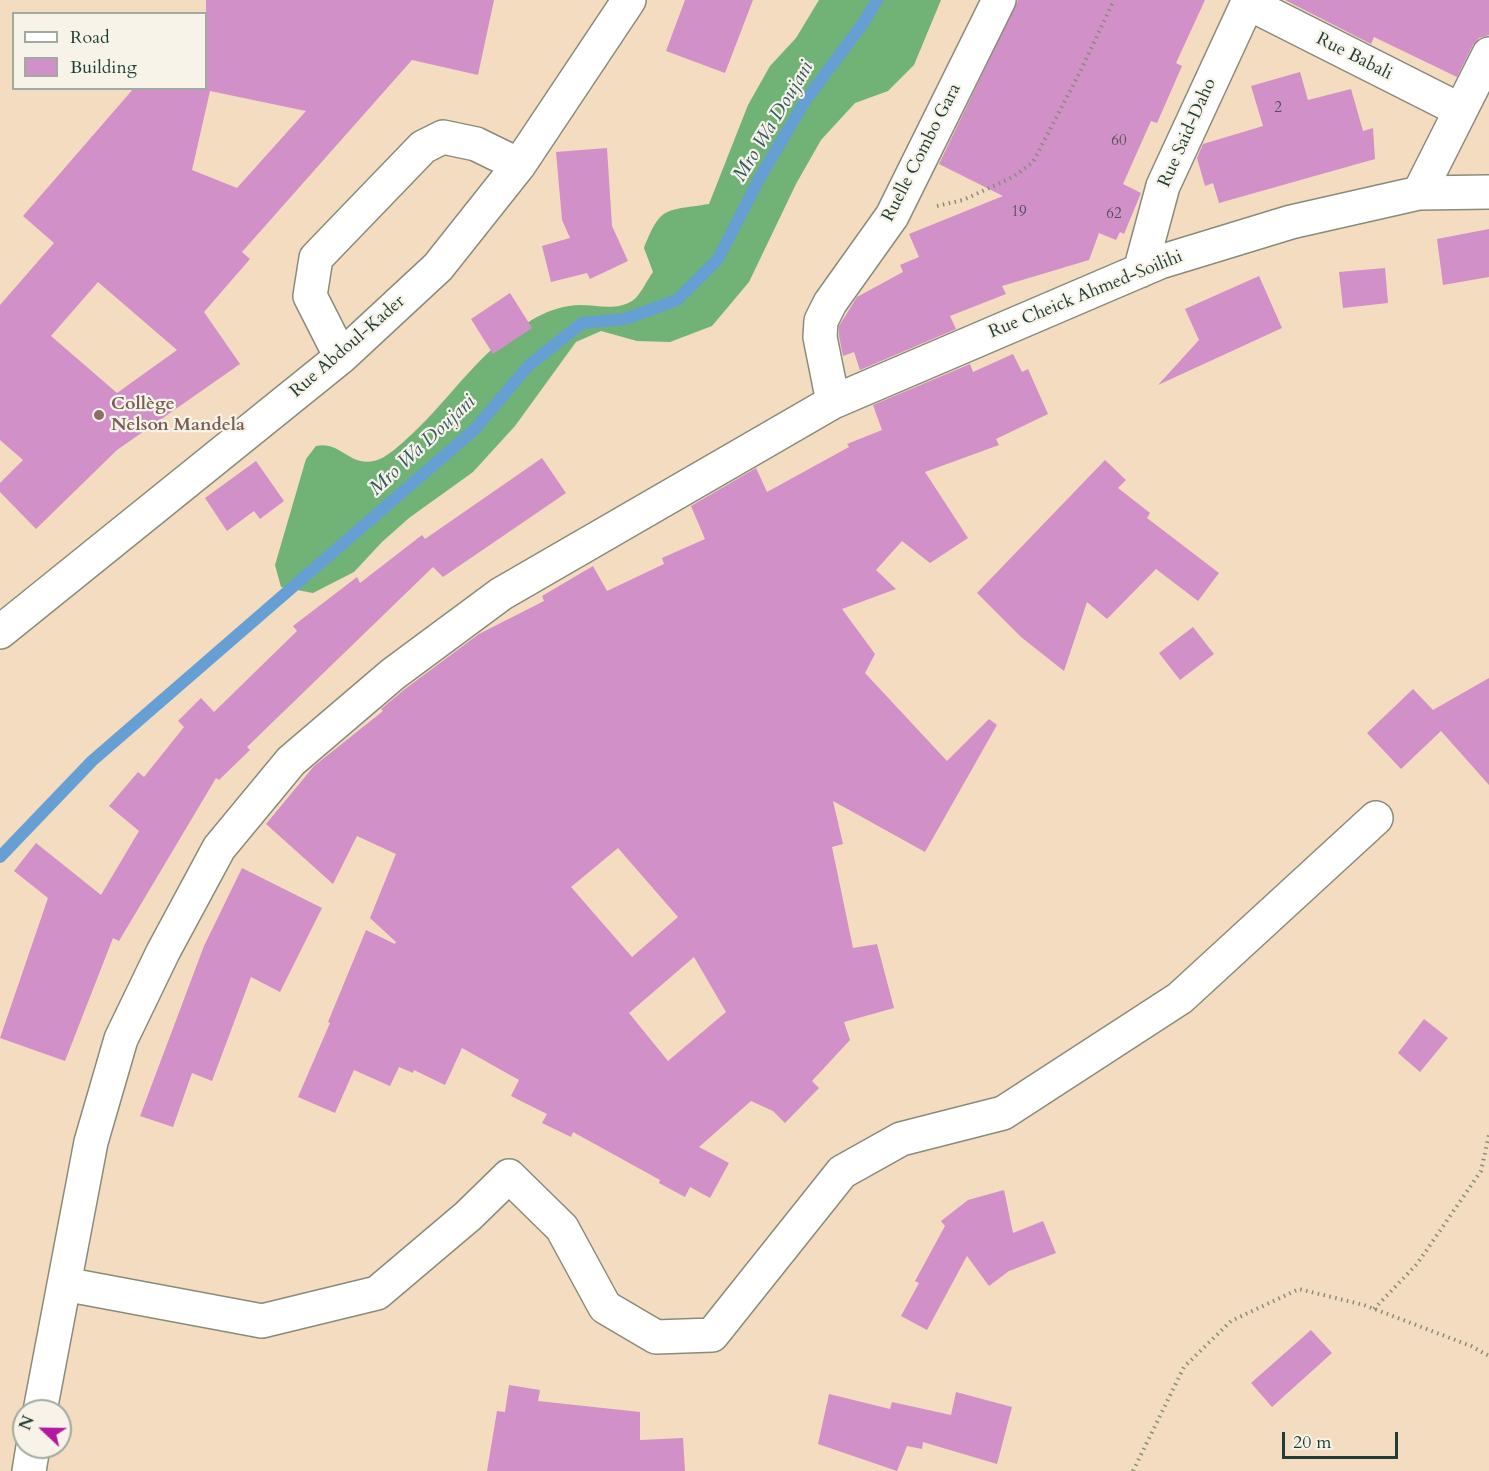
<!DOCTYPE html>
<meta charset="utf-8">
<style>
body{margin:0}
#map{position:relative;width:1489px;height:1471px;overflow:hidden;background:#f3dcc0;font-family:Cardo,serif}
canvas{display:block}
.legend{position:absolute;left:12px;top:12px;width:195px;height:78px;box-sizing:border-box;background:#f7f3e8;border:2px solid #a1aaa0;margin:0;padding:8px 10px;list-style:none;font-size:18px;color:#1f3d34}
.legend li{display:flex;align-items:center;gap:12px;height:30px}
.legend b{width:30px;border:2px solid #a1aaa0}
.north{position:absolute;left:12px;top:1399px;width:60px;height:60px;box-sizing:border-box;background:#f7f3e8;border:2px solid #a1aaa0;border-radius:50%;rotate:292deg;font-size:16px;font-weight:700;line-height:24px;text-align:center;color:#1f3d34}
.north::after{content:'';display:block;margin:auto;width:21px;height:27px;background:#b5179e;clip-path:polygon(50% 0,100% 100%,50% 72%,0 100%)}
.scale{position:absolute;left:1282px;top:1432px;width:116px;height:27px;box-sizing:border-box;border:3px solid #1f3d34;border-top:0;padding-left:8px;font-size:18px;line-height:21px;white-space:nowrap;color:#1f3d34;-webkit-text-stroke:4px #f7f3e8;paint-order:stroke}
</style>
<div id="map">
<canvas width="1489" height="1471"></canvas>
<ul class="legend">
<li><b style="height:8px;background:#fff"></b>Road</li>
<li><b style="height:16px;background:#d190c8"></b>Building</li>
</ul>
<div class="north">N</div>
<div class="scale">20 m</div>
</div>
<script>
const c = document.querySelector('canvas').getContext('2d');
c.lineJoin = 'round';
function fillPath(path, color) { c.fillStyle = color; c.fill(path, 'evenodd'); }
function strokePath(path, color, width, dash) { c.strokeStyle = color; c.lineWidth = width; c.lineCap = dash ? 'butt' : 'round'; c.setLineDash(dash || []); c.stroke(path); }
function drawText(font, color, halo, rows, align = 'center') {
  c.font = font + ' Cardo,serif'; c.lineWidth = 4.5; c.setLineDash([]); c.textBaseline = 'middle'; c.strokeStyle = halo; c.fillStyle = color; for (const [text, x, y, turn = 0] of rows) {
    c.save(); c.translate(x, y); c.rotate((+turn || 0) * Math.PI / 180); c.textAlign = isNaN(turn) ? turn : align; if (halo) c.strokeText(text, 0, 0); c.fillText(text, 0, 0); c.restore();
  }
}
const forest = new Path2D(`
 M819,0H941L914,65L888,91L855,103L821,140L796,184L749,282L712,326L670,342L637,341L601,331L576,342L515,426L473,472L409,518L382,542L354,572L313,593L281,587L275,565L306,459L316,446C343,440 352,474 384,457C394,451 403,442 412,434C451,398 480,350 527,323C539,315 554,308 569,306C589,302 613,313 632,301C640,296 647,280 653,272L644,248C661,205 665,211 709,204L748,105L770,66L796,38Z`);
const stream = new Path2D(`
 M0,857L92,761L475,429L528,366L582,323L625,319L677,300L718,259L759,179L805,101L864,22L877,0`);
const building = new Path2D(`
 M206,0H494L478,75L412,60L242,252L250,259L204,312L240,364L117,450L36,529L0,492V483L23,460L0,440V305L54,243L23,216L134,88H206ZM210,91L306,111L237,188L192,170ZM98,282L177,350L117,393L51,336Z
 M685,0H753L725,73L666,51Z
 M1018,0H1205L1176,63L1182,66L1157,123L1151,121L1123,184L1141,193L1124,234L1120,232L1116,240L1099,233L1089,260L1002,286L1006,294L950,316L956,329L860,370L854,352L843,356L839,336V326L857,297L903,272L900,265L919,257L909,234L1003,196L939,164Z
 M1285,0H1489V35L1479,38L1473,45L1457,77L1374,37L1371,44Z
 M1300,72L1308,100L1351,89L1363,131L1373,128L1375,159L1219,203L1213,183L1205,186L1197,158L1203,144L1263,126L1251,86Z
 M607,148L612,226L628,261L590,279L587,273L551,282L542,246L570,238L562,220L556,152Z
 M1489,229V277L1443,285L1437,239Z
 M1385,268L1388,303L1343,308L1339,272Z
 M1259,276L1282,328L1158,385L1199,340L1185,309Z
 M510,293L532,328L493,354L471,319Z
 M1013,354L1022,372L1028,369L1048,414L996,439L999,445L925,472L968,538L930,563L902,541L876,570L896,589L842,609L875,654L865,673L947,761L989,719L997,725L925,852L833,801L843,844L832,847L853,948L877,944L894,1008L844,1022L850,1040L812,1081L819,1088L785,1123L773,1111L751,1101L699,1147L729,1163L710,1198L690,1187L685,1197L659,1183L660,1180L573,1132L571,1137L542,1123L547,1114L511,1096L519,1080L462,1048L445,1085L414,1070L413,1073L399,1067L390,1086L354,1070L335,1113L298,1097L330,1023L328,1022L366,930L395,944L396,942L370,918L396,854L357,836L333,884L266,824L314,766L383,711L381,709L405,689L479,634L544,601L542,596L593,566L607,591L664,564L662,558L705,539L691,506L756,468L767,492L849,447L847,444L882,430L873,405L970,364L973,372ZM618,848L678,917L632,957L571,887ZM694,957L726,1012L668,1061L629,1013Z
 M542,458L566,493L443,577L433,567L247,747L250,750L219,780L216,778L119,941L113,938L65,1061L0,1038L48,898L14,871L36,843L101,895L139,831L109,806L138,772L144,777L184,727L178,721L201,698L214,712L297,631L293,626L357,577L360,583L422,535L425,539Z
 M1105,460L1126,480L1118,488L1150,513L1147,518L1219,573L1198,601L1156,569L1107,619L1087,602L1064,671L1021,637L977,593Z
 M256,461L284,501L260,519L254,511L227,531L205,498Z
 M1193,627L1214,654L1180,680L1159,653Z
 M1489,678V785L1441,731L1401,769L1367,733L1413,689L1433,710Z
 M242,868L322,908L280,992L251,977L212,1081L192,1073L173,1127L140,1116L204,946Z
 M1424,1019L1448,1038L1420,1072L1398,1053Z
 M1004,1190L1013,1233L1043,1221L1056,1253L1009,1271L989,1286L967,1256L927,1330L901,1316L919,1283L915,1281L945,1226L941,1221L968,1200Z
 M1311,1330L1332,1353L1272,1407L1251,1383Z
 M509,1385L540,1390L538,1401L640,1412V1440L683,1438L685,1471H487L497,1411L505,1412Z
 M956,1392L1012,1407L997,1464L923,1442L922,1449L907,1446L897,1471L818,1444L829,1394L890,1409L892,1402L951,1415Z`);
const path = new Path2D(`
 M937,206L963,200L1013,177L1033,162L1080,72L1114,0
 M1374,1309L1417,1264L1481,1171L1489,1135
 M1133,1471L1184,1367L1231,1321L1299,1289L1364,1305L1471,1346L1489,1356`);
const minor = new Path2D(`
 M1248,3L1460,110
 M1419,193L1489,54
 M1140,271L1163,186L1249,0
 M341,357L310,296L316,258L423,147L443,137L476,144L519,165
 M833,402L820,337L821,321L830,303L892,216L999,0
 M0,632L341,357L438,267L519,165L629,0
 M64,1284L262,1321L377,1293L468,1216L509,1176L562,1228L605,1307L656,1337L712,1335L842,1172L901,1139L1003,1113L1180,998L1376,818
 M40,1411L91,1142L121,1039L163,952L219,848L291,761L393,674L501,594L833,402L1160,262L1291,222L1419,193L1489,192
 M29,1471L33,1447`);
const markers = [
 [99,415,6,"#8d6e63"]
];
const numberNames = [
 ["2",1278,109],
 ["60",1119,142],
 ["19",1019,213],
 ["62",1114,215]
];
const streetNames = [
 ["Rue Babali",1354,57,27],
 ["Rue Said-Daho",1188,133,-66],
 ["Ruelle Combo Gara",922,153,-63],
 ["Rue Cheick Ahmed-Soilihi",1086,295,-22],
 ["Rue Abdoul-Kader",348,347,-41]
];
const educationNames = [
 ["Collège",111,405],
 ["Nelson Mandela",111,426]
];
const waterNames = [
 ["Mro Wa Doujani",774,122,-59],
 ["Mro Wa Doujani",423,446,-43]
];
fillPath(forest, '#71b376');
strokePath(stream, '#659fd4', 12);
fillPath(building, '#d190c8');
strokePath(minor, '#898c7a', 36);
strokePath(path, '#898c7a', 4, [1.5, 4.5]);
strokePath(minor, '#fff', 33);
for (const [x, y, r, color] of markers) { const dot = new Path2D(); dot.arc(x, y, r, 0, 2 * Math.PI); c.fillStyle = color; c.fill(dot); strokePath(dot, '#f7f3e8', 2); }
drawText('15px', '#4c5259', null, numberNames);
drawText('18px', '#1f3d34', '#f7f3e8', streetNames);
drawText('bold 18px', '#785e54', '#f7f3e8', educationNames, 'left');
drawText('italic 20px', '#345a64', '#f7f3e8', waterNames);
</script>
